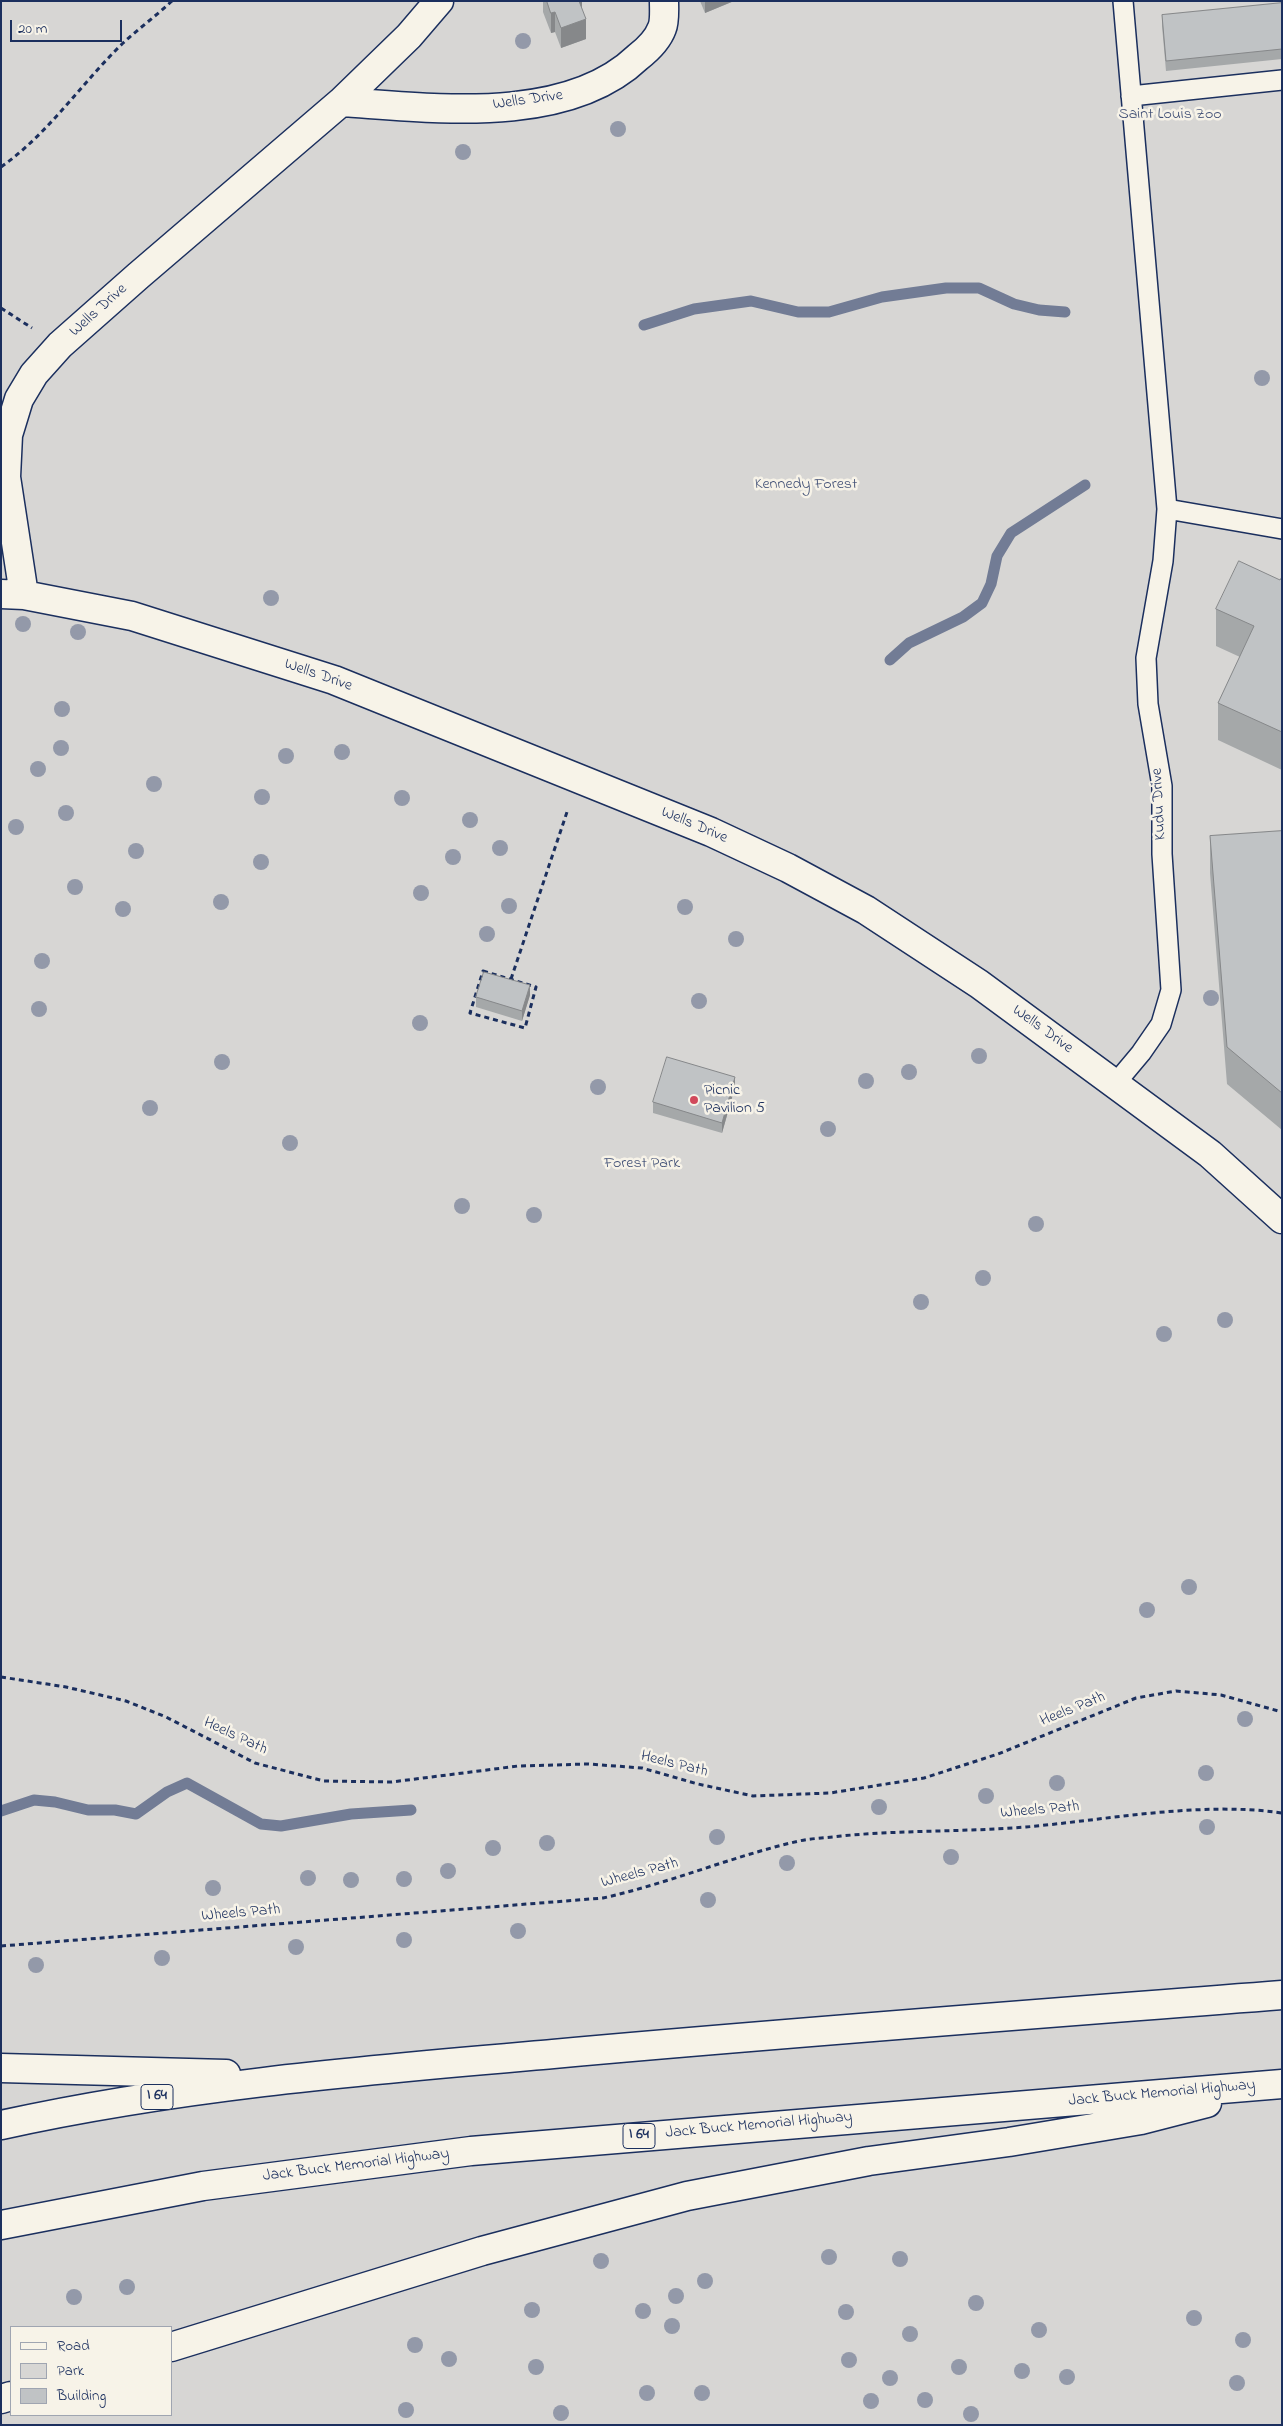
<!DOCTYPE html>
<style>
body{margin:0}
#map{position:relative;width:1283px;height:2426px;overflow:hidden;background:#f7f3e8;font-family:"Indie Flower",sans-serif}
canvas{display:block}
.frame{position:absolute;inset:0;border:2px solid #1b2f5e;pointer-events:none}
.legend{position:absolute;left:10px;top:2326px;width:162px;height:90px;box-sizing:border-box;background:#f7f3e8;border:1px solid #9fa5b1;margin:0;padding:6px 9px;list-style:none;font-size:15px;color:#1b2f5e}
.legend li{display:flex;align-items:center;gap:10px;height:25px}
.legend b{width:25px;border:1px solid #9fa5b1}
.scale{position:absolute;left:10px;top:20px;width:112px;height:22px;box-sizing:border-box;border:2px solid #1b2f5e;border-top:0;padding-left:6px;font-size:15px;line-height:18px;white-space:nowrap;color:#1b2f5e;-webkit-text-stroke:4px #f7f3e8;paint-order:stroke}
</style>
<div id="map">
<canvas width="1283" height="2426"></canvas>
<div class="frame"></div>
<ul class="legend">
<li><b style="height:6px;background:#f7f3e8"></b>Road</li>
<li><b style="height:14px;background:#d7d6d4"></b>Park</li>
<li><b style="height:14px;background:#c0c3c5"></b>Building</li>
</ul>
<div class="scale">20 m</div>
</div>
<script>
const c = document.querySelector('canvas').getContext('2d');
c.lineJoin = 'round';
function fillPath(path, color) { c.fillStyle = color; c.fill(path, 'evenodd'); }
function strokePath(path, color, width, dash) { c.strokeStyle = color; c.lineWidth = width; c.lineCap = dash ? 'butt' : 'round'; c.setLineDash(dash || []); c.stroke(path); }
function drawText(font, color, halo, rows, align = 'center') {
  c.font = font + ' "Indie Flower",sans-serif'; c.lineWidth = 5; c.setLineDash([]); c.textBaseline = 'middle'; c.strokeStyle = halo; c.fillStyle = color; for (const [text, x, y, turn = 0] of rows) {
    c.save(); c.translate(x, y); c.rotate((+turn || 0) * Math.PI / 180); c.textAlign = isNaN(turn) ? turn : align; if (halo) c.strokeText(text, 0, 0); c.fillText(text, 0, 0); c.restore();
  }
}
const green = new Path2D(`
 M1,1H1282V2425H1ZM11,2327H171V2415H11Z`);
const stream = new Path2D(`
 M644,325L694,309L751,301L798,312H829L882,297L946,288H979L1014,304L1039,310L1065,312
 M890,660L909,643L963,617L982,603L991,584L997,556L1011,533L1085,485
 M1,1811L34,1800L55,1802L88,1810H115L136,1814L167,1792L187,1783L261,1824L281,1826L351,1814L411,1810`);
const path = new Path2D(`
 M1,167C49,133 81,84 122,44C138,29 156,16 172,1
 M1,308L32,328
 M483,971L536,987L525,1028L470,1013Z
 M511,979L568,809
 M1,1677L66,1687L126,1701L166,1717L255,1763L324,1781L392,1782L518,1766L588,1764L642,1768L698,1784L753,1796L830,1793L924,1778L998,1754L1136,1698L1176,1691L1221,1695L1282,1712
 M1,1946L603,1898C670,1883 733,1856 799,1841C813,1838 827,1838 841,1836C902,1830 964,1832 1026,1827C1106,1820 1202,1801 1282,1813`);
const service = new Path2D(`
 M1131,96L1282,80
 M1167,509L1282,529
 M1115,1084L1141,1053L1161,1024L1171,990L1162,854V786L1148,704L1146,658L1163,561L1167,509L1123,1`);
const minor = new Path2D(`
 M439,1L409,36L341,102C433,108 566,126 638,57C647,50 658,39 662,28C665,21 664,9 664,1
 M1,594L24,595L132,616L334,680L711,832L788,868L866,910L979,984L1210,1154L1282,1219
 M24,595L6,477L8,435L19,399L34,374L60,345L138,276L341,102`);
const motorway = new Path2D(`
 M1,2068L226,2074
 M1,2125C182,2085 369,2070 553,2054C796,2032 1039,2014 1282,1995
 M1,2225L203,2186L471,2151L1282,2084
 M171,2347L482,2251L687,2196L869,2161L1009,2142L1141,2120L1207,2103
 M1,2399L11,2396`);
const trees = [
 [523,41],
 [618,129],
 [463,152],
 [1262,378],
 [271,598],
 [23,624],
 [78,632],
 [62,709],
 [61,748],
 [342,752],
 [286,756],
 [38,769],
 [154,784],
 [262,797],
 [402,798],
 [66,813],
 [470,820],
 [16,827],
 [500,848],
 [136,851],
 [453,857],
 [261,862],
 [75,887],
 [421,893],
 [221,902],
 [509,906],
 [685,907],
 [123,909],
 [487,934],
 [736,939],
 [42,961],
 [1211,998],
 [699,1001],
 [39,1009],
 [420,1023],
 [979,1056],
 [222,1062],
 [909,1072],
 [866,1081],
 [598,1087],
 [150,1108],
 [828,1129],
 [290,1143],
 [462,1206],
 [534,1215],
 [1036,1224],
 [983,1278],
 [921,1302],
 [1225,1320],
 [1164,1334],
 [1189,1587],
 [1147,1610],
 [1245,1719],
 [1206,1773],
 [1057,1783],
 [986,1796],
 [879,1807],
 [1207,1827],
 [717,1837],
 [547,1843],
 [493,1848],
 [951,1857],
 [787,1863],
 [448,1871],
 [308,1878],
 [404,1879],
 [351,1880],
 [213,1888],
 [708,1900],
 [518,1931],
 [404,1940],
 [296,1947],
 [162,1958],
 [36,1965],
 [829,2257],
 [900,2259],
 [601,2261],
 [705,2281],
 [127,2287],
 [676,2296],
 [74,2297],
 [976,2303],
 [532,2310],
 [643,2311],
 [846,2312],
 [1194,2318],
 [672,2326],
 [1039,2330],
 [910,2334],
 [1243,2340],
 [415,2345],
 [449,2359],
 [849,2360],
 [536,2367],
 [959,2367],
 [1022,2371],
 [1067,2377],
 [890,2378],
 [1237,2383],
 [647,2393],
 [702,2393],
 [925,2400],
 [871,2401],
 [406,2410],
 [561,2413],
 [971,2414]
];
const wall = new Path2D(`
 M543,1H582V9L586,39L561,48L555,32L551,33L543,12Z
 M700,1H734L705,13Z
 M1282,3V59L1166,71L1162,26V15Z
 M1282,577V770L1218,740V703L1240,657L1216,646V609L1280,580Z
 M1282,831V1130L1227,1084L1210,873V836Z
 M530,995L522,1021L476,1007V997Z
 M735,1087L722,1133L653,1113V1102Z`);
const shadedWall = new Path2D(`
 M579,1H582V20Z
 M705,1H734L705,13Z
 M555,12V32L551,33V13Z
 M586,19V39L561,48V28Z
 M530,985V995L522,1021V1011Z
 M735,1077V1087L722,1133V1123Z`);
const building = new Path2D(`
 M547,1H579L586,19L561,28L555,12L551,13Z
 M1282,3V49L1166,61L1162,15Z
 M1239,561L1280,580L1282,577V732L1218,703L1254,626L1216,609Z
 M1282,831V1093L1227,1047L1210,836Z
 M484,972L530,985L522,1011L476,997Z
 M667,1057L735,1077L722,1123L653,1102Z`);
const markers = [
 [694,1100,5,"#d1495b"]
];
const shields = [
 [157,2097,32],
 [639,2136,32]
];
const shieldNames = [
 ["I 64",157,2097],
 ["I 64",639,2136]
];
const streetNames = [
 ["Wells Drive",528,101,-8],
 ["Wells Drive",99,311,-42],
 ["Wells Drive",318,676,19],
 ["Kudu Drive",1160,804,-93],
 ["Wells Drive",694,826,23],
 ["Wells Drive",1042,1030,36],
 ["Heels Path",1073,1710,-22],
 ["Heels Path",235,1737,25],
 ["Heels Path",674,1765,14],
 ["Wheels Path",1040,1811,-5],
 ["Wheels Path",640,1874,-15],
 ["Wheels Path",241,1914,-5],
 ["Jack Buck Memorial Highway",1162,2094,-5],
 ["Jack Buck Memorial Highway",759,2126,-5],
 ["Jack Buck Memorial Highway",356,2166,-7]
];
const parkNames = [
 ["Saint Louis Zoo",1170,115],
 ["Kennedy Forest",806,485],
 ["Forest Park",642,1164]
];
const poiNames = [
 ["Picnic",704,1091],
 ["Pavilion 5",704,1109]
];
fillPath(green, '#d7d6d4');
strokePath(stream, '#727c95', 11);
strokePath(service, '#1b2f5e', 22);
strokePath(minor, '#1b2f5e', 31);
strokePath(motorway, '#1b2f5e', 31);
strokePath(path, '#1b2f5e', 3, [5, 4]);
strokePath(service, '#f7f3e8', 19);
strokePath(minor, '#f7f3e8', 28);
strokePath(motorway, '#f7f3e8', 28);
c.fillStyle = '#9399a9';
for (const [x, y] of trees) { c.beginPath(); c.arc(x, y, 8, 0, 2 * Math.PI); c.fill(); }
fillPath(wall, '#a5a8a9');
fillPath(shadedWall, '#86888a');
fillPath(building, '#c0c3c5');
strokePath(building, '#86888a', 1);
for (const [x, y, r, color] of markers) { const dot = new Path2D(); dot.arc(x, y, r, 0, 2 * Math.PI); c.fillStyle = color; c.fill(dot); strokePath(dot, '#f7f3e8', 2); }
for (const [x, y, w] of shields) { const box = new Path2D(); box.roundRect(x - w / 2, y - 12.5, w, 25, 4); c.fillStyle = '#f7f3e8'; c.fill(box); strokePath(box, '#1b2f5e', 1); }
drawText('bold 15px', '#1b2f5e', null, shieldNames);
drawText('16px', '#1b2f5e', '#f7f3e8', streetNames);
drawText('16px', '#415076', '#f7f3e8', parkNames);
drawText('16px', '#1b2f5e', '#f7f3e8', poiNames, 'left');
</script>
